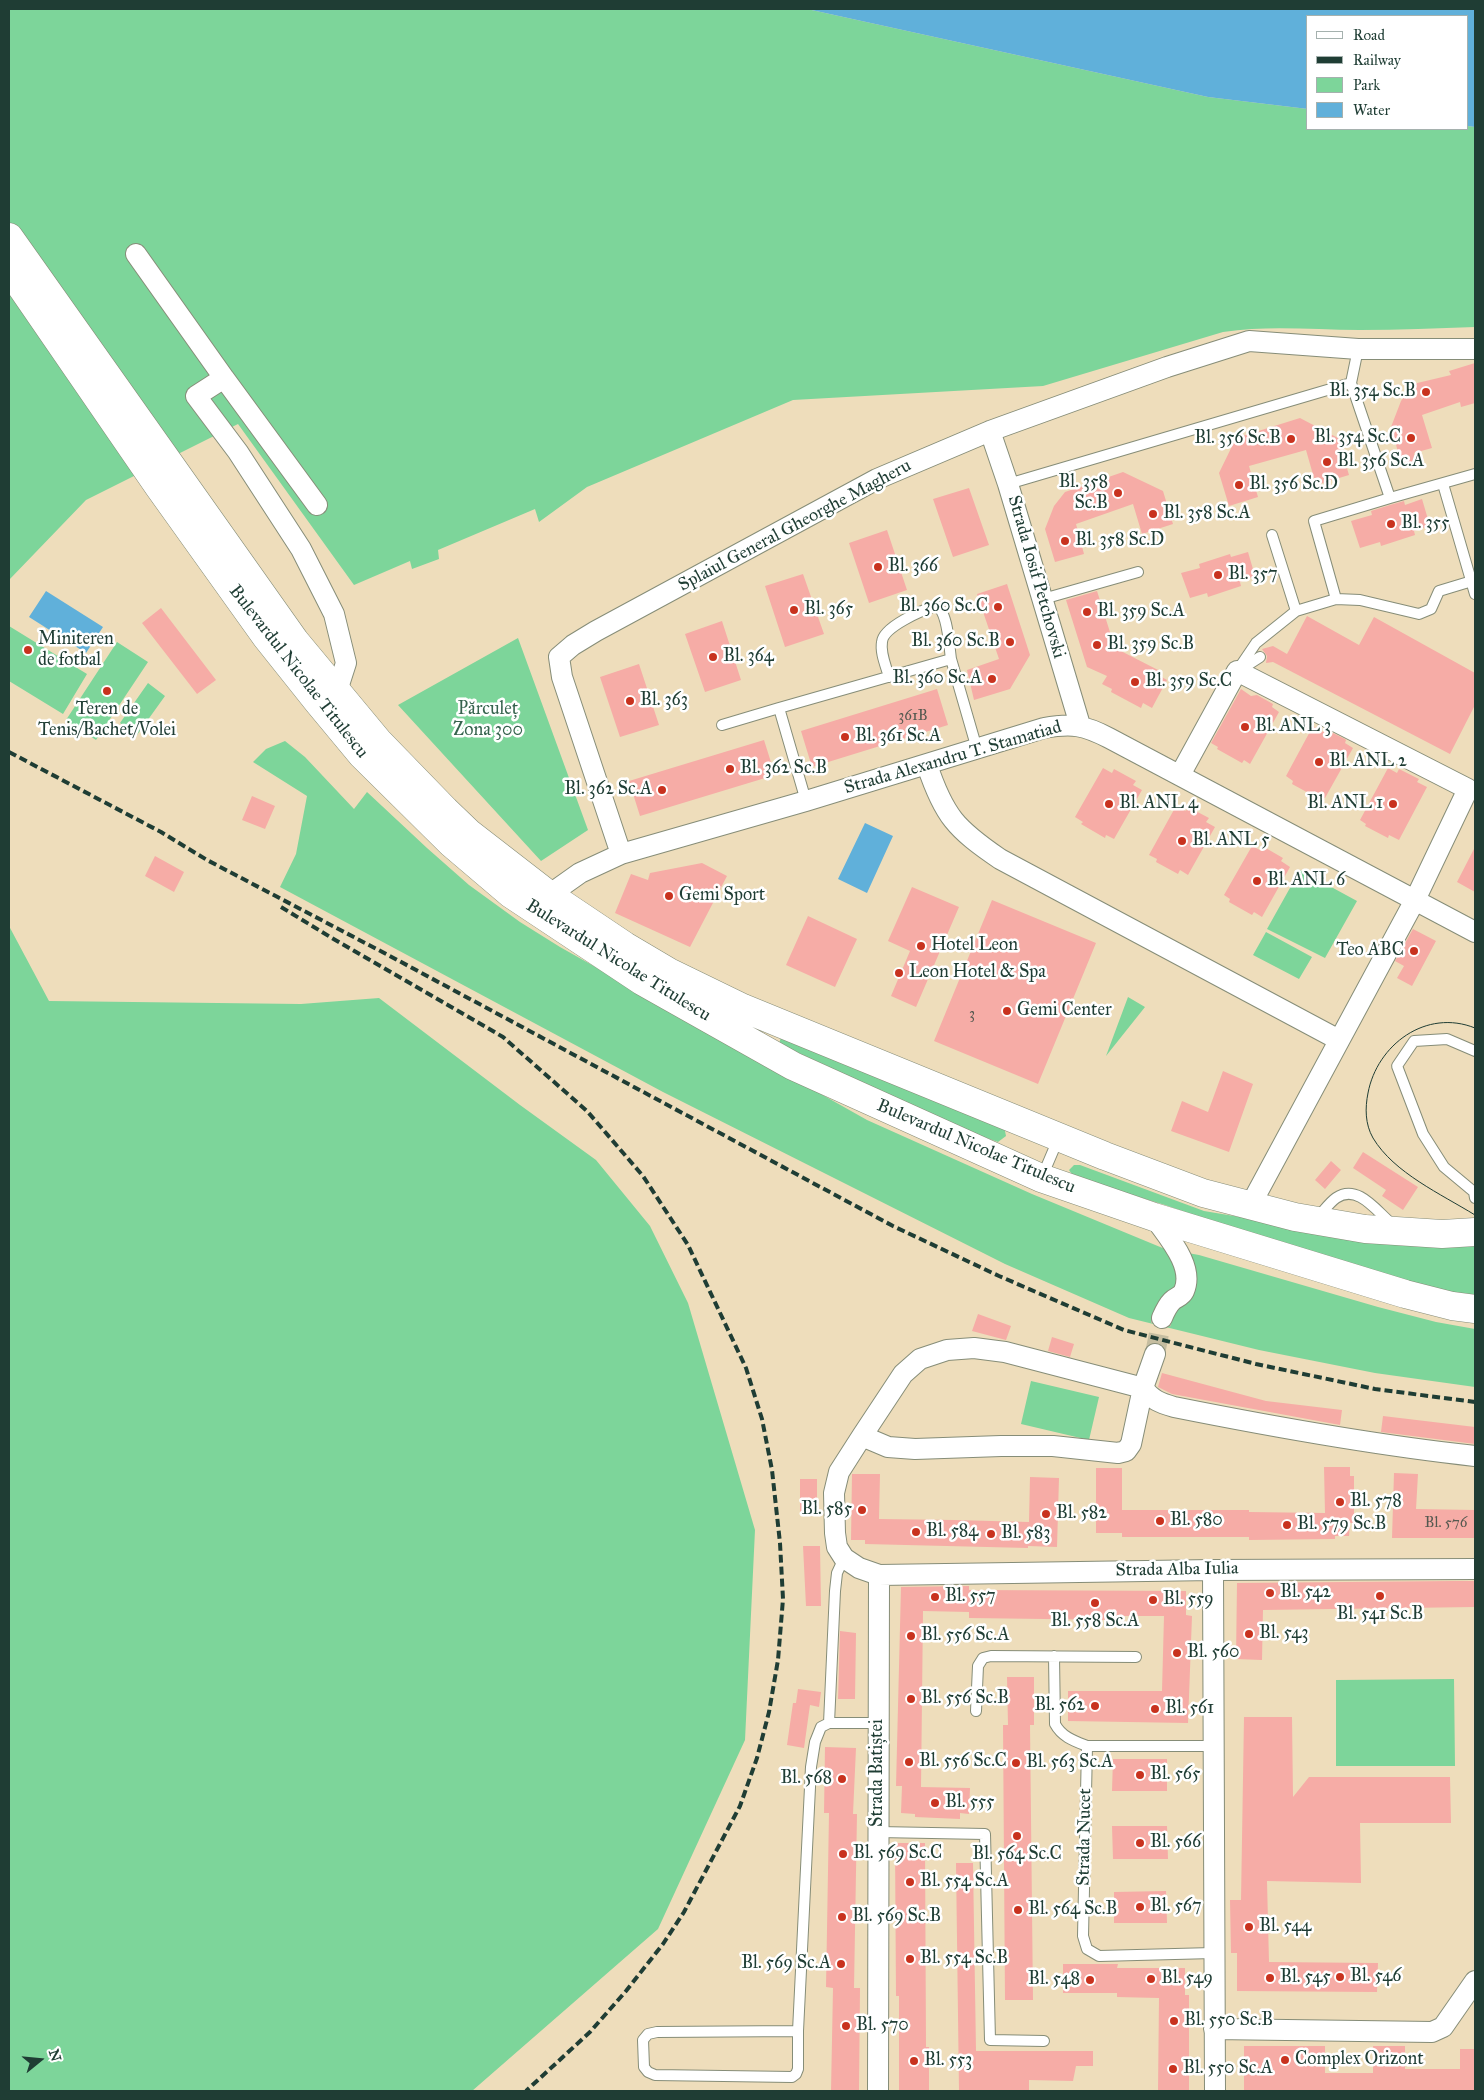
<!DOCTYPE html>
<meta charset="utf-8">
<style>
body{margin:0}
#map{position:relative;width:1484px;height:2100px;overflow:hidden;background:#edb;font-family:"IM FELL Great Primer",serif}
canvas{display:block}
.frame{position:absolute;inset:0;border:10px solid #1f3d34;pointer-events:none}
.legend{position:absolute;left:1306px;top:15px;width:162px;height:115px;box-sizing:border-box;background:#fff;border:1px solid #a5b1ae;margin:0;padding:6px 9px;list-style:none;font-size:15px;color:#1f3d34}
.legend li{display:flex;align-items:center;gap:10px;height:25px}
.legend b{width:25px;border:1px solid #a5b1ae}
.north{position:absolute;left:15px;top:2035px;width:50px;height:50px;-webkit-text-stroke:4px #fff;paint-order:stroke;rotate:73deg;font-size:14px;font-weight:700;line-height:20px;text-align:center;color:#1f3d34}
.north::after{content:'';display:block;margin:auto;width:18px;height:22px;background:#1f3d34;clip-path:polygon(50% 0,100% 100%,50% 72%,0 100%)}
</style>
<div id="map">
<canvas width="1484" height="2100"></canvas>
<div class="frame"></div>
<ul class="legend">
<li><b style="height:6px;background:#fff"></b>Road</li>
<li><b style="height:6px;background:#1f3d34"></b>Railway</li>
<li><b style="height:14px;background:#7dd59a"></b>Park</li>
<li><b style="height:14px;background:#60b0da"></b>Water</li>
</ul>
<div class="north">N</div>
</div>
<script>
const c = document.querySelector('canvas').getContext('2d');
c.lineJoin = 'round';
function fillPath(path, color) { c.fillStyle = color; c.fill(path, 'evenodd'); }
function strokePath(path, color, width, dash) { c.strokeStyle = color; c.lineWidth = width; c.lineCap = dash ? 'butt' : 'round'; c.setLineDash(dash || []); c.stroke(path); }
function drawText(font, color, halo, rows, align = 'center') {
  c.font = font + ' "IM FELL Great Primer",serif'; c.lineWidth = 5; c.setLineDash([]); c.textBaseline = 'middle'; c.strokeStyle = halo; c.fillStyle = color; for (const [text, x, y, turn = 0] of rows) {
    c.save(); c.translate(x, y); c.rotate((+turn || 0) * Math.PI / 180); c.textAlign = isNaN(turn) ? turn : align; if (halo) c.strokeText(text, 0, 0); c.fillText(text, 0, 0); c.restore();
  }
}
const green = new Path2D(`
 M9,9H807L1208,97L1308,109V129H1468V126L1475,127V327C1437,328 1399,330 1360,330C1313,330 1270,325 1223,332L1043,386L793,400L587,487L539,522L535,509L438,550L439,559L412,569L410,561L354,585L238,424L86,500L9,580Z
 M9,626L87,674L63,714L9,681Z
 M518,638L588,830L541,861L398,705Z
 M117,642L148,662L96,740L66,720Z
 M148,683L165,696L137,735L120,723Z
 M285,741L305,757L354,809L367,792L427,848L469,885L520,922L560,947L867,1120L1032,1194L1165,1249L1199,1255L1378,1307L1436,1322L1475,1329V1387L1375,1373L1259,1350L1129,1318L1005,1264L663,1092L280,887L296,854L307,796L253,762L266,749Z
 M1300,870L1357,901L1325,958L1267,929Z
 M9,926L49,1001L301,1004L379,998L520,1105L596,1160L650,1226L688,1303L755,1530L745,1740L658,1929L472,2091H9Z
 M1266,932L1312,957L1299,979L1253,955Z
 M1128,997L1145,1007L1106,1056Z
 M781,1037L1004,1126L1006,1136L998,1142L970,1132L779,1044Z
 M1074,1165H1080L1204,1211L1282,1224L1475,1245V1300L1296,1250L1165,1205L1074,1177L1069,1170Z
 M1031,1381L1099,1397L1089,1440L1021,1424Z
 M1454,1679L1455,1766H1336V1680Z`);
const water = new Path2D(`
 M807,9H1475V127L1468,126V16H1308V109L1208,97Z
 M46,591L103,627L86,653L29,617Z
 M865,823L893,836L867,893L838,879Z`);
const building = new Path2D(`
 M1475,363V403L1461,407L1460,402L1422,415L1432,448L1414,453L1416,462L1402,466L1391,427L1401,401L1413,384L1451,375L1449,371Z
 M1300,418L1338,438L1349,475L1316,485L1306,450L1249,466L1258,497L1229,506L1219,473L1236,438Z
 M1123,472L1163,491L1173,524L1142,534L1133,504L1076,524L1084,554L1055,562L1045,529L1054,506L1065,492Z
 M969,488L989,545L953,557L933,499Z
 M1422,499L1430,526L1414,531L1415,535L1381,546L1380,542L1360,548L1351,521L1372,515L1371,511L1390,505L1404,501L1405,505Z
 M887,530L907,590L869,603L849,543Z
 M1248,552L1255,576L1240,582L1241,586L1208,597L1207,593L1190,598L1181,573L1200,568L1199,564L1230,554L1231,557Z
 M803,574L824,634L785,647L765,586Z
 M1007,584L1030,655L1010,689L974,700L967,670L999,659L977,594Z
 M1097,591L1115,648L1160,671L1158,675L1167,680L1152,708L1143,703L1141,708L1111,692L1112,689L1102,684L1107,676L1087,667L1066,600Z
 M161,608L216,680L197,694L142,623Z
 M1307,616L1359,645L1374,617L1475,673V705L1450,754L1273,662L1266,663L1267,656L1262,649L1273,646L1287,654Z
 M722,621L741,680L705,692L685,634Z
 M639,664L659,725L620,737L600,677Z
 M937,689L948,725L812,767L801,731Z
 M1241,689L1251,696L1257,695L1273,704L1272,707L1279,712L1250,764L1244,760L1242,763L1217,749L1218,747L1211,743Z
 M1313,726L1323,732L1325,729L1345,739L1346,740L1345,743L1353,748L1325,798L1316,793L1314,796L1292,784L1293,781L1286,776Z
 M764,740L775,775L640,816L629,781Z
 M1103,768L1112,773L1114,769L1136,781L1133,785L1142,790L1114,839L1106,835L1105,838L1081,824L1083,822L1075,817Z
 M1388,768L1397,773L1399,769L1419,779L1417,782L1427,787L1399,840L1389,835L1388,838L1365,826L1366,824L1360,820Z
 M252,796L275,806L265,829L242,820Z
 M1176,806L1186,811L1188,807L1209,818L1206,822L1215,827L1188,875L1180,870L1178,874L1156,862L1157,859L1149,855Z
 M1252,846L1262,851L1264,847L1283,858L1281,861L1290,867L1262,917L1254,912L1252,915L1229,902L1230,899L1224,895Z
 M1475,847V892L1457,882Z
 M155,856L184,872L174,892L145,876Z
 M702,863L727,876L690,947L615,913L631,874L648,880L650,873Z
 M912,887L959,907L916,1007L891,996L910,951L888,941Z
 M992,900L1096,943L1038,1084L934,1041Z
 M808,916L857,939L835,987L786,965Z
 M1413,929L1436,941L1412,986L1397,978L1404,966L1395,961Z
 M1223,1071L1253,1084L1229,1152L1171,1131L1182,1101L1208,1112Z
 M1363,1152L1418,1187L1403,1210L1382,1196L1386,1190L1353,1168Z
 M1331,1161L1341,1170L1325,1189L1315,1180Z
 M978,1314L1011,1326L1006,1340L972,1331Z
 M1052,1337L1074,1344L1070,1357L1048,1351Z
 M1162,1373L1266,1401L1342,1410L1340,1425L1172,1394L1158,1387Z
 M1383,1416L1475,1427V1444L1381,1432Z
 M1324,1467H1350V1476H1354V1523H1350L1349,1536H1335V1539L1249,1540V1537H1122V1533H1096V1468H1122V1510H1249V1512L1325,1513Z
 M1394,1473L1418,1474L1416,1509L1475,1510V1538H1392Z
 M852,1474H880L879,1519L954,1520L1029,1522L1030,1477L1059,1478L1057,1547L1028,1546V1548L865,1544V1540H851Z
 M800,1479H817V1514L800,1513Z
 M803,1546H820L821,1606H806Z
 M1454,1581H1475V1607L1263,1610L1262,1660L1236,1659L1237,1583Z
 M969,1586V1590L1186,1591V1615L1192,1616L1188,1723L1068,1721V1691H1162L1164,1616H1120V1620L969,1618V1612L923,1611L921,1787L970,1788L969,1814L960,1813V1819L915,1817V1814L901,1813L902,1786H896L901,1587Z
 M840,1631L856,1633L855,1699H838Z
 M1007,1677H1034V1725H1030L1033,2000H1005L1003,1725H1008Z
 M798,1689L821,1692L819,1707L810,1705L804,1748L787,1745L793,1703H796Z
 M1244,1717H1292L1293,1797L1309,1777H1450L1451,1823H1360L1361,1883L1267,1881L1269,1962L1378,1963L1377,1992L1237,1991V1953H1231L1230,1900H1241Z
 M825,1747L856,1748L853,1814H857L854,1988H860L859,2091H831L833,1988L826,1987L829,1813H824Z
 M1113,1759H1167V1791H1112Z
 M1112,1826H1167L1168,1859H1113Z
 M895,1843H925L926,2047H929V2091H899V1996H896Z
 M956,1863H973L976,2051H1093V2066H1076L1073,2081L1029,2080V2091H959Z
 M1166,1891L1167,1923H1114V1892Z
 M1063,1964H1118L1117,1968H1185V1995H1189V2091H1158L1159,1998L1117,1997V1993H1063Z
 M1244,2046H1325V2073H1373V2046H1405V2069H1460V2049H1475V2091H1244Z`);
const streetTunnel = new Path2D(`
 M1155,1354L1162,1318`);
const lane = new Path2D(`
 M1351,383L1390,498L1475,474
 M1008,484L1351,383L1358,349
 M1443,484L1475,594
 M1043,599L1138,572
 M1336,599L1360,600L1419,614L1431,609L1439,591L1472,581
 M1296,611L1336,599L1314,521L1390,498
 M1240,670L1260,657
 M1237,671L1256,643L1296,611L1272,535
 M889,677C886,666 880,653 882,642C883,627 922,610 936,606C948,611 949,646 951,659
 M722,725L779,708
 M806,801L779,708L951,659L977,749
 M1475,1051L1447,1039L1414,1041L1397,1066L1423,1134L1444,1167L1474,1192L1475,1198
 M1042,1177L1059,1137
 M1317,1218C1323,1212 1329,1203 1336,1198C1358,1183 1377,1212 1392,1224
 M1054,1656L1055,1724C1062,1737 1074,1741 1087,1746H1214
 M976,1711L978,1666L983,1658L991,1656L1136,1657
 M829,1723L835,1591L837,1573L844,1558
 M1087,1746L1083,1936L1087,1949L1099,1956L1213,1953
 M878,1832L985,1834L990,2040L1044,2041
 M798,2031L657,2032L648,2034L643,2040L644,2067L648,2072L655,2075L792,2077L796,2074L798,2069V2031L811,1767L815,1742L821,1727L829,1723H878`);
const street = new Path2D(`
 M136,254L224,378
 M990,431L1008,484L1080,725
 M317,505L224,378L196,396L238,452L301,549L334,614L346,663L337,691
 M927,765C944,816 956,829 1000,859L1339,1040
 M1180,775L1237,671L1468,789L1415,900L1250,1206
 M621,854L562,677L559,657L573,645L596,631L877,479L990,431L1167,367L1249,341L1358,349H1475
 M549,895L580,873L621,854L806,801L1044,728C1072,723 1084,725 1109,738L1475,932
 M1154,1217C1167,1236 1195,1266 1184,1291C1181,1297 1176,1297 1172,1301C1167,1306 1165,1311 1162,1318
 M862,1436L888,1447L915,1449L1001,1446H1053L1118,1453L1126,1451L1131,1444L1143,1388L1155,1354
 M1475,1456C1374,1445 1274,1427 1174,1407C1160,1403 1152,1400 1143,1388L1005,1352L974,1348L947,1350L920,1359L903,1374L862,1436L839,1472L834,1493L835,1533L837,1547L844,1558L859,1568L879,1575L1213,1570L1475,1569
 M1213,1570L1215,2091
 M1214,2029L1432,2032L1443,2027L1475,1981
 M878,2091L879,1575`);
const secondary = new Path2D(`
 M9,237L295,641L378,741L445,810L469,833L549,895L625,946L669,972L743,1008L1105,1156L1203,1193L1295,1217L1365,1229L1442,1234L1475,1232
 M9,269L159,487L267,638L318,702L362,755L451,843L511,894L642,981L793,1066L1041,1178L1154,1217L1405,1294L1452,1306L1475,1309`);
const tram = new Path2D(`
 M1475,1028C1426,1008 1377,1045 1368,1093C1365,1108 1365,1124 1373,1138C1394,1173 1441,1194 1475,1215`);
const rail = new Path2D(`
 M9,752L161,832L207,860L388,955L893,1226L999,1276L1124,1330L1256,1364L1375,1389L1475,1402
 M281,907L332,938L503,1037L587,1111L643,1176L688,1245L746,1368L762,1419L772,1470L780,1543L783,1599L778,1660L769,1712L757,1758L740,1806L684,1912L663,1944L626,1991L590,2032L526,2091`);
const markers = [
 [1426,392,5,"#c8321e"],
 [1411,438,5,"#c8321e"],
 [1291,439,5,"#c8321e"],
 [1327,462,5,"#c8321e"],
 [1239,485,5,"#c8321e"],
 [1118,493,5,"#c8321e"],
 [1153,514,5,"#c8321e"],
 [1391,524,5,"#c8321e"],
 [1065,541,5,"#c8321e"],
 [878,567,5,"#c8321e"],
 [1218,575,5,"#c8321e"],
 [998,607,5,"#c8321e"],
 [794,610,5,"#c8321e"],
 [1087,612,5,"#c8321e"],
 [1010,642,5,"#c8321e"],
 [1097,645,5,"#c8321e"],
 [28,650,5,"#c8321e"],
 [713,657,5,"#c8321e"],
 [992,679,5,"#c8321e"],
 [1135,682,5,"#c8321e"],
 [107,691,5,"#c8321e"],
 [630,701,5,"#c8321e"],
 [1245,727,5,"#c8321e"],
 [845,737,5,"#c8321e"],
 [1319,762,5,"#c8321e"],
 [730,769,5,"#c8321e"],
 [662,790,5,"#c8321e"],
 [1109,804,5,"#c8321e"],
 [1393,804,5,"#c8321e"],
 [1182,841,5,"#c8321e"],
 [1257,881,5,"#c8321e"],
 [669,896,5,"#c8321e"],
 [921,946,5,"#c8321e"],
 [1414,951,5,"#c8321e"],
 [899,973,5,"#c8321e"],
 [1007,1011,5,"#c8321e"],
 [1340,1502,5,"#c8321e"],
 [862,1510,5,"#c8321e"],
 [1046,1514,5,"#c8321e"],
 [1160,1521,5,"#c8321e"],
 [1287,1525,5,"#c8321e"],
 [916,1532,5,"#c8321e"],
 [991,1534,5,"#c8321e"],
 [1270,1593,5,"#c8321e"],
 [1380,1596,5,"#c8321e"],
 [935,1597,5,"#c8321e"],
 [1153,1600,5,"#c8321e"],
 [1095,1603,5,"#c8321e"],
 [1249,1634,5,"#c8321e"],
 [911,1636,5,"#c8321e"],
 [1177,1653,5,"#c8321e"],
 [911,1699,5,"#c8321e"],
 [1095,1706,5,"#c8321e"],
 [1155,1709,5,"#c8321e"],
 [909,1762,5,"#c8321e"],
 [1016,1763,5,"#c8321e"],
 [1140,1775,5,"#c8321e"],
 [842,1779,5,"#c8321e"],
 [935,1803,5,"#c8321e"],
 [1017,1836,5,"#c8321e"],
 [1140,1843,5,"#c8321e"],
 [843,1854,5,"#c8321e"],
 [910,1882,5,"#c8321e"],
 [1140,1907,5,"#c8321e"],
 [1018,1910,5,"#c8321e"],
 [842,1917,5,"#c8321e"],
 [1249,1927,5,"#c8321e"],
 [910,1959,5,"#c8321e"],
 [841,1964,5,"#c8321e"],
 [1340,1977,5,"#c8321e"],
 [1270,1978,5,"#c8321e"],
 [1151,1979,5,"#c8321e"],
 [1090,1980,5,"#c8321e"],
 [1174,2021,5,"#c8321e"],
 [846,2026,5,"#c8321e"],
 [1285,2060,5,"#c8321e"],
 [914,2061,5,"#c8321e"],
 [1173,2069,5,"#c8321e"]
];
const numberNames = [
 ["361B",913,716],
 ["3",972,1014],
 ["Bl. 576",1446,1523]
];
const poiNames = [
 ["Bl. 354 Sc.B",1416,392,"right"],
 ["Bl. 354 Sc.C",1401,438,"right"],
 ["Bl. 356 Sc.B",1281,439,"right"],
 ["Bl. 356 Sc.A",1337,462],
 ["Bl. 358",1108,483,"right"],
 ["Sc.B",1108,504,"right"],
 ["Bl. 356 Sc.D",1249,485],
 ["Bl. 358 Sc.A",1163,514],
 ["Bl. 355",1401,524],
 ["Bl. 358 Sc.D",1075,541],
 ["Bl. 366",888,567],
 ["Bl. 357",1228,575],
 ["Bl. 360 Sc.C",988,607,"right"],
 ["Bl. 365",804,610],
 ["Bl. 359 Sc.A",1097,612],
 ["Miniteren",38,640],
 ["de fotbal",38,661],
 ["Bl. 360 Sc.B",1000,642,"right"],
 ["Bl. 359 Sc.B",1107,645],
 ["Bl. 364",723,657],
 ["Bl. 360 Sc.A",982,679,"right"],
 ["Bl. 359 Sc.C",1145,682],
 ["Bl. 363",640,701],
 ["Teren de",107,710,"center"],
 ["Tenis/Bachet/Volei",107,731,"center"],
 ["Bl. ANL 3",1255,727],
 ["Bl. 361 Sc.A",855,737],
 ["Bl. ANL 2",1329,762],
 ["Bl. 362 Sc.B",740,769],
 ["Bl. 362 Sc.A",652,790,"right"],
 ["Bl. ANL 4",1119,804],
 ["Bl. ANL 1",1383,804,"right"],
 ["Bl. ANL 5",1192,841],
 ["Bl. ANL 6",1267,881],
 ["Gemi Sport",679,896],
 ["Hotel Leon",931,946],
 ["Teo ABC",1404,951,"right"],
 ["Leon Hotel & Spa",909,973],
 ["Gemi Center",1017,1011],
 ["Bl. 578",1350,1502],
 ["Bl. 585",852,1510,"right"],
 ["Bl. 582",1056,1514],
 ["Bl. 580",1170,1521],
 ["Bl. 579 Sc.B",1297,1525],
 ["Bl. 584",926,1532],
 ["Bl. 583",1001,1534],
 ["Bl. 542",1280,1593],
 ["Bl. 557",945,1597],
 ["Bl. 559",1163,1600],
 ["Bl. 541 Sc.B",1380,1615,"center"],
 ["Bl. 558 Sc.A",1095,1622,"center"],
 ["Bl. 543",1259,1634],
 ["Bl. 556 Sc.A",921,1636],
 ["Bl. 560",1187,1653],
 ["Bl. 556 Sc.B",921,1699],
 ["Bl. 562",1085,1706,"right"],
 ["Bl. 561",1165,1709],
 ["Bl. 556 Sc.C",919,1762],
 ["Bl. 563 Sc.A",1026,1763],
 ["Bl. 565",1150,1775],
 ["Bl. 568",832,1779,"right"],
 ["Bl. 555",945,1803],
 ["Bl. 566",1150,1843],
 ["Bl. 569 Sc.C",853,1854],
 ["Bl. 564 Sc.C",1017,1855,"center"],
 ["Bl. 554 Sc.A",920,1882],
 ["Bl. 567",1150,1907],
 ["Bl. 564 Sc.B",1028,1910],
 ["Bl. 569 Sc.B",852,1917],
 ["Bl. 544",1259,1927],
 ["Bl. 554 Sc.B",920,1959],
 ["Bl. 569 Sc.A",831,1964,"right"],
 ["Bl. 546",1350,1977],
 ["Bl. 545",1280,1978],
 ["Bl. 549",1161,1979],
 ["Bl. 548",1080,1980,"right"],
 ["Bl. 550 Sc.B",1184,2021],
 ["Bl. 570",856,2026],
 ["Complex Orizont",1295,2060],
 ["Bl. 553",924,2061],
 ["Bl. 550 Sc.A",1183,2069]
];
const streetNames = [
 ["Splaiul General Gheorghe Magheru",795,526,-28],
 ["Strada Iosif Petchovski",1036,577,74],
 ["Bulevardul Nicolae Titulescu",298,672,52],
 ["Strada Alexandru T. Stamatiad",953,758,-16],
 ["Bulevardul Nicolae Titulescu",618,961,32],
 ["Bulevardul Nicolae Titulescu",976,1147,23],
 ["Strada Alba Iulia",1177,1570,-1],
 ["Strada Batiștei",878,1773,-90],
 ["Strada Nucet",1085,1837,-89]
];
const parkNames = [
 ["Părculeț",488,710],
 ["Zona 300",488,731]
];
fillPath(green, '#7dd59a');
fillPath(water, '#60b0da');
fillPath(building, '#f6aca6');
strokePath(streetTunnel, '#c5bda0', 20, [20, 10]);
strokePath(lane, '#868d78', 12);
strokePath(street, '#868d78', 22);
strokePath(secondary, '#868d78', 29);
strokePath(lane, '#fff', 10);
strokePath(street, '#fff', 20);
strokePath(secondary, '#fff', 28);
strokePath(tram, '#1f3d34', 1);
strokePath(rail, '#1f3d34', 4, [8, 4]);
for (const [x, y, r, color] of markers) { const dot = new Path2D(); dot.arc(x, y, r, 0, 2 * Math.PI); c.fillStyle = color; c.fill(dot); strokePath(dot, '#fff', 2); }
drawText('15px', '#555950', null, numberNames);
drawText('18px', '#1f3d34', '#fff', poiNames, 'left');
drawText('18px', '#1f3d34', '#fff', streetNames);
drawText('18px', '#36634e', '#fff', parkNames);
</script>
